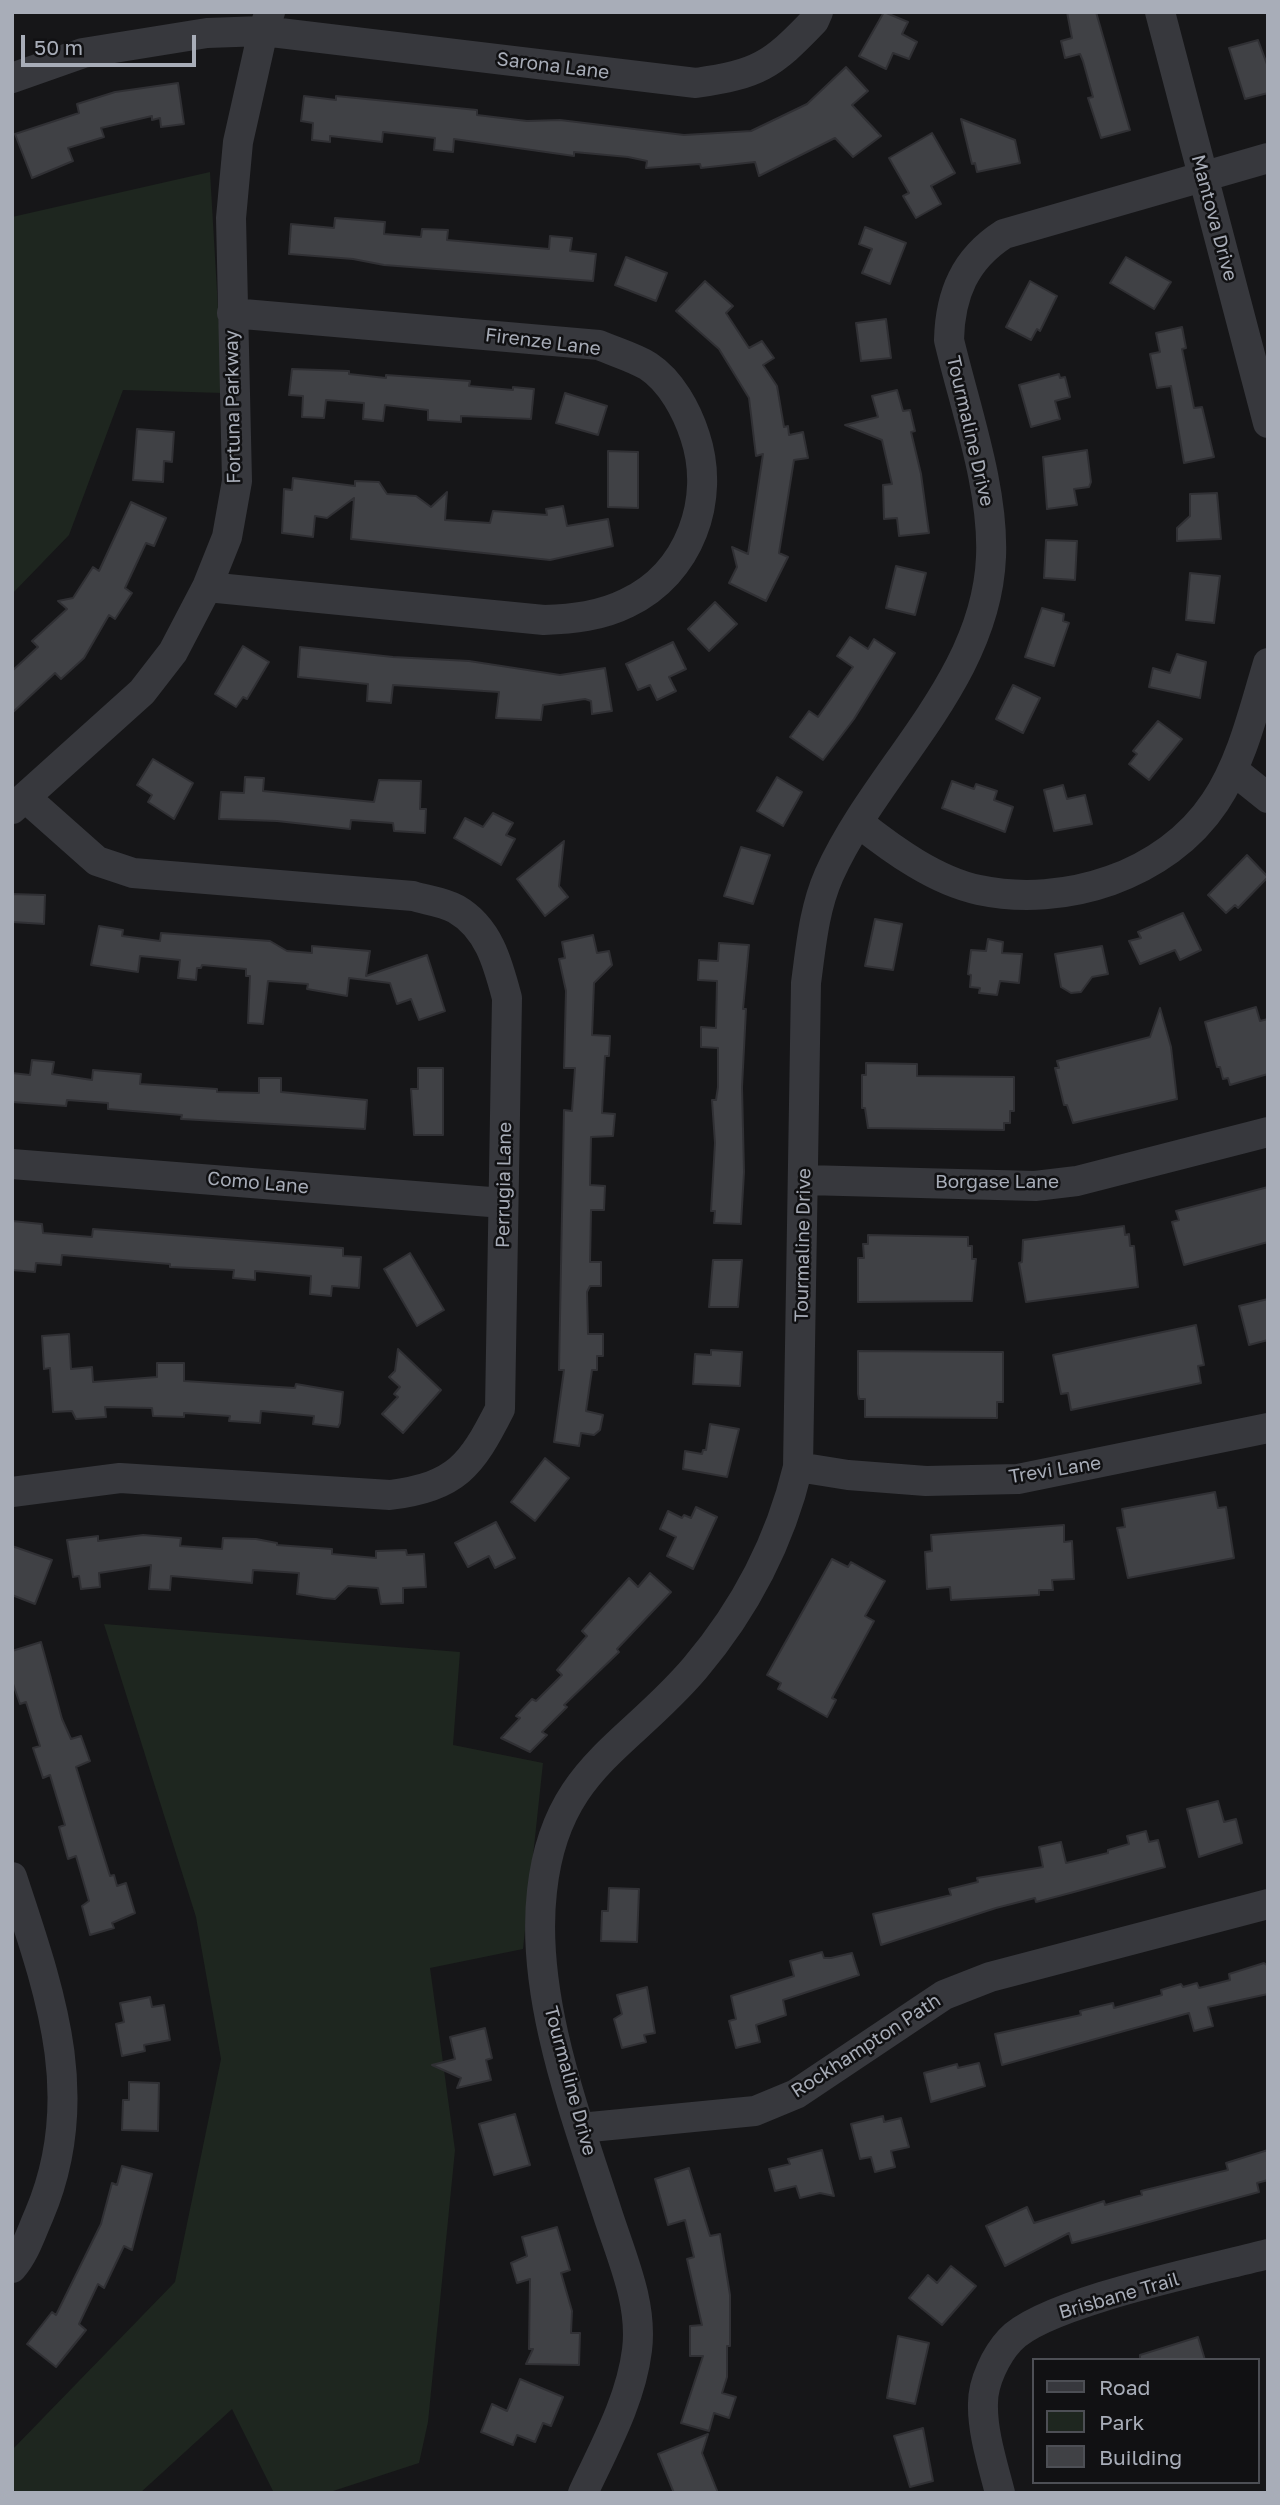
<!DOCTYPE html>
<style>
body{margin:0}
#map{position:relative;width:1280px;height:2505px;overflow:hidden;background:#161618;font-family:"Golos Text",sans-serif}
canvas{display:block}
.frame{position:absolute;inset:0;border:14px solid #a8adb8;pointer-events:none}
.legend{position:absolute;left:1032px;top:2358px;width:228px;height:126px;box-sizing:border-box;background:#111113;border:2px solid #4d4f55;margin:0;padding:9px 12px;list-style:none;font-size:21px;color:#a8adb8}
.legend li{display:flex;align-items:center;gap:14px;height:35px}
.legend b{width:35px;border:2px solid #4d4f55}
.scale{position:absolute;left:21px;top:35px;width:175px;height:32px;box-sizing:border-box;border:4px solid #a8adb8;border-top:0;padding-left:9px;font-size:21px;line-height:24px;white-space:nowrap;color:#a8adb8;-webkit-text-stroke:5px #111113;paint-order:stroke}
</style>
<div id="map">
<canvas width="1280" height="2505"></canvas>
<div class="frame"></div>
<ul class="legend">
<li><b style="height:9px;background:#37383d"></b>Road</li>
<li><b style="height:19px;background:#1e261f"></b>Park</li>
<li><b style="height:19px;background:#404145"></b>Building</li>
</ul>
<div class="scale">50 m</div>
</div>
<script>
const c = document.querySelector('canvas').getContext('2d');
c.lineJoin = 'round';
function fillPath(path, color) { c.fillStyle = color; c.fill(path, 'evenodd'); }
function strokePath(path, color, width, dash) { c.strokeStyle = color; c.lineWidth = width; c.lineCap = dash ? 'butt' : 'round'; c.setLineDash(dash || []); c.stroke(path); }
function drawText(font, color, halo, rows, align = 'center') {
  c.font = font + ' "Golos Text",sans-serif'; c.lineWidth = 5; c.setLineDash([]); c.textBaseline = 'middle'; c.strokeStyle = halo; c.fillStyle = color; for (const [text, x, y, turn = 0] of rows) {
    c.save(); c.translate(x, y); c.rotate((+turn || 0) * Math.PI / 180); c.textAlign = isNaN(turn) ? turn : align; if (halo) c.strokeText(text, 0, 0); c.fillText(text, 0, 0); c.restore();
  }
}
const green = new Path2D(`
 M210,172L223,393L123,390L69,535L12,594V217Z
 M104,1624L460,1652L453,1745L543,1763L523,1949L430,1968L455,2150L428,2422L419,2463L327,2493H274L232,2409L140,2493H12V2450L175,2282L221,2059L196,1917Z`);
const building = new Path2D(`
 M884,12L908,22L902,34L917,42L909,59L893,53L886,69L859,56Z
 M1067,12H1096L1130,130L1101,138L1088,98L1093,97L1083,61L1080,54L1065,58L1061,41L1072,38Z
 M1258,40L1268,67V93L1245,99L1229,48Z
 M846,67L868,91L852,105L881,136L853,157L835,138L759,176L755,162L701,168L700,164L646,168L647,161L628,157L574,152V156L454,139L453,152L434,150L435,138L383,132L382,142L330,136V142L312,140L313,123L301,121L304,96L336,100V96L477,110V115L527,121L560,120L684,135L751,131L807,104Z
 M178,83L184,124L161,127L160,118L152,120V116L101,128L104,137L68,148L73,161L32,178L15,134L79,113L77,104L115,92Z
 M961,119L1015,140L1020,163L977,172L975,163L972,164Z
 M932,133L955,173L931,186L941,204L916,218L903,196L909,193L889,158Z
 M335,218L385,222L384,234L421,237L422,229L448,230L447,240L549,249L550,236L572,238L570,251L596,254L593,281L384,265L353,259L289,254L291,224L334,228Z
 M865,227L906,243L890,284L862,273L872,249L859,244Z
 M626,257L667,273L656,301L615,285Z
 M1126,257L1171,282L1154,309L1110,283Z
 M705,281L733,306L726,313L749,348L762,341L774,358L763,365L777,386L784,427L788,426L789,435L803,432L808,458L794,460L779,553L788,557L766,601L729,583L737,567L732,547L748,554L763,454L756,456L749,398L719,349L676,311Z
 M1030,281L1057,296L1040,331L1037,329L1031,340L1006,327Z
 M886,319L891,358L861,361L856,323Z
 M1182,327L1186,348L1182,349L1194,408L1202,407L1214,457L1184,463L1171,386L1157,388L1150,354L1160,352L1156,333Z
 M292,369L349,371V374L386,378V375L470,381L469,386L513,390V387L534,389L531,419L461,416V422L428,420V410L385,405L383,421L363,419L364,403L326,400L324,418L302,417L303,396L289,395Z
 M1059,374L1060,378L1065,377L1070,397L1055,401L1060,419L1031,427L1019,385Z
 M897,390L903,411L910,410L915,431L911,432L921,474L929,533L899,536L897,518L884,519L883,485L892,484L882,440L845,425L878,417L872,396Z
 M565,393L607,406L598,435L556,423Z
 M137,429L174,432L172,462L164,461L163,482L133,480Z
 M1087,450L1091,482L1089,487L1074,489L1077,505L1047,509L1043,457Z
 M608,451L638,452V508L608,507Z
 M293,478L355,486V481L379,482L387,494L416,496L431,507L447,492L445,520L490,523L493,511L547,515L546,509L563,506L567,526L608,519L613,546L550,560L351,539L354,498L327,518L315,516L313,537L282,533L284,489L292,490Z
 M1217,493L1221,539L1177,541V528L1190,516V494Z
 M131,502L166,518L154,546L146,543L125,588L132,593L115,619L109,615L84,658L61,679L55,673L12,713V671L38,647L32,641L67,609L58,601L73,598L93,567L99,571Z
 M1046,540L1077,541L1075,580L1044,578Z
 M896,566L926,573L915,615L886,608Z
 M1190,573L1220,576L1214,623L1186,620Z
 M715,602L737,624L709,651L688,629Z
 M1042,608L1064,614L1063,621L1069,623L1054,666L1025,657Z
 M850,637L868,649L874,639L895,653L854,719L823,760L790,737L809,711L818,717L853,667L837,656Z
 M673,642L686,669L669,677L676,691L657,700L650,685L638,690L626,664Z
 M243,646L269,662L247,699L243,697L236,707L215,694Z
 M300,647L393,657L469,661L560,675L605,668L612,711L592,714L591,701L585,699L543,705L541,720L496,718L499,692L393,685L391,703L367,701L368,684L298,677Z
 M1177,654L1206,662L1200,698L1149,687L1153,668L1170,673Z
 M1013,685L1040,698L1023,733L996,719Z
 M1158,721L1182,739L1149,780L1129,764L1137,754L1133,751Z
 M153,759L193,783L174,819L148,802L152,795L137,785Z
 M245,777L264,778L263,791L374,802L379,780L421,781L420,809H426L425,833L394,831L393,823L351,820L350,829L277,821L219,819L221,792L244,793Z
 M777,777L802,792L783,826L757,811Z
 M952,781L974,789L976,784L997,791L994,800L1013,807L1005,832L942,808Z
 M1063,785L1067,799L1085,795L1092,824L1054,831L1044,790Z
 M493,813L513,823L506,835L515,839L501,865L454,838L465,818L483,827Z
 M564,841L559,886L568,897L545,916L517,879Z
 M741,847L770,855L753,904L724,896Z
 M1247,855L1268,877L1238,908L1235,905L1226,913L1208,895Z
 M12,894L45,895L44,924L12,922Z
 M1183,913L1201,950L1180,960L1175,950L1140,964L1129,941L1141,938L1138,932Z
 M875,919L902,924L893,970L865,966Z
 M99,926L123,930L122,936L160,941L161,933L270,941L287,951L312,953V946L370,951L366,976L427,955L445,1011L419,1020L411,999L397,1004L390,983L349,978L347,996L307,989L308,984L268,981L263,1024L248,1023L250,976H246V969L202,965L201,968H197L196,980L178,978L180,960L140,956L138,972L91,965Z
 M593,935L597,953L609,951L612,965L594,983L592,1035L610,1036L609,1056H605L602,1113L615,1114L613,1136L591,1137L590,1185L605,1186L604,1210H591L590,1262H601V1286H590L587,1292L588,1334H603V1356H597V1370H592L586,1411L603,1415L600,1430L594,1435L581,1433L579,1446L554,1442L564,1370H559L564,1110L572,1111L575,1068H564L566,991L559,959L565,958L562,942Z
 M988,939L1003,942L1002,953L1022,954L1019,983L1000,981L997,995L979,993L980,988L970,987L971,975L968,974L971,950L986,951Z
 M719,943L749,945L743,1009H746L742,1087L744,1172L741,1224L714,1223L715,1211H711L715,1143L712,1100H716L718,1087V1048L701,1047V1027L716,1028L717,981L698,980L699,960L718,961Z
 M1102,946L1108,974L1092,977L1081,992L1071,993L1061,987L1055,954Z
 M1256,1007L1260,1021L1268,1019V1074L1230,1085L1228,1078L1223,1079L1220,1067H1217L1205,1022Z
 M1160,1008L1171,1047L1177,1099L1073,1123L1067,1105H1064L1055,1068H1059L1057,1061L1150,1037Z
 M32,1060L54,1062L52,1074L92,1080L93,1070L141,1074L140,1084L217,1089V1092L259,1093V1078H281V1092L367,1100L365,1129L181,1119L182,1115L108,1109V1103L67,1100L66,1106L12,1102V1073L30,1075Z
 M866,1063L917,1064V1076L1014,1077V1111H1010V1123H1004V1130L868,1128L865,1108H862V1075H866Z
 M418,1068H443V1135H414L411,1089H418Z
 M1268,1187V1242L1184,1265L1172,1222L1179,1220L1176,1211Z
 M12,1221L42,1224L43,1233L92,1237L93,1229L343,1248V1256L361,1257L359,1288L332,1286L331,1296L310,1294L311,1276L255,1271V1280L233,1278L234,1270L170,1267V1264L62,1255L61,1265L36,1263L35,1272L12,1270Z
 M1124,1226L1125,1235L1129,1234L1130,1246H1134L1138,1287L1026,1302L1019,1263L1022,1262L1023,1240Z
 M868,1235L968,1237V1246H972V1259H976L972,1301L858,1302V1258H864L863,1244H868Z
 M410,1253L444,1310L417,1326L384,1269Z
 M713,1260H742L738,1307H709Z
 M1268,1299V1340L1249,1345L1239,1306Z
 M1196,1325L1204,1365L1198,1366L1201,1383L1071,1410L1068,1393L1061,1394L1053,1355Z
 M69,1334L71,1369L92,1367L93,1382L157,1377V1363H184V1381L295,1388L296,1384L343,1392L340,1423L338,1427L313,1424L314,1416L261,1411L260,1423L229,1421L230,1416L184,1413V1417L153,1416L152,1408L105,1407L106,1417L76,1419L72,1411L53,1412L50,1368L44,1369L42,1336Z
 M398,1349L441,1390L403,1433L382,1414L398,1397L394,1394L400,1387L389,1377L395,1371Z
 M711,1350L742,1352L740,1386L693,1384L695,1354L711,1355Z
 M858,1351L1003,1352V1402H997V1418L865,1417V1399H859L858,1394Z
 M710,1424L739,1429L727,1477L683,1469L685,1451L702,1454L703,1450H706Z
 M545,1458L569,1478L535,1521L511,1502Z
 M1215,1492L1218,1508L1226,1507L1234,1558L1128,1578L1117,1528L1125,1527L1122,1509Z
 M696,1507L717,1517L693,1569L667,1556L676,1537L660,1529L668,1511L682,1518L684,1515L691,1518Z
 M496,1522L515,1558L495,1568L489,1556L468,1567L455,1543Z
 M1064,1525V1542L1072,1541L1074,1579L1052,1580L1053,1590H1039V1595L951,1600L950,1587L927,1589L925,1552L932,1551L931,1535Z
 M143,1535L181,1538L180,1546L222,1549L223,1538L256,1539L277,1543V1545L332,1549V1554L376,1558V1551L406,1550L407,1555L424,1554L426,1587L403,1588V1603L381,1604L378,1588L348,1586L335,1599L323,1598L297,1594L299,1573L253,1570L252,1583L171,1576L170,1590L149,1589L151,1565L99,1573L100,1587L81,1589L79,1576L73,1577L67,1540L98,1536V1541Z
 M12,1546L52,1560L35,1604L12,1595Z
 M832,1559L848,1567L851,1562L885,1581L865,1616L874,1621L832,1698L836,1700L827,1717L778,1689L781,1683L767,1675Z
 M650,1573L671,1592L617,1649L619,1652L564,1705L567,1707L542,1732L547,1735L530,1752L501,1738L520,1718L516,1716L532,1699L536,1701L562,1675L557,1670L587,1636L582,1631L629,1578L638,1587Z
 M41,1642L62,1719L71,1739L81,1736L90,1761L76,1767L110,1876L114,1875L117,1886L126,1883L135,1913L112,1923L114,1928L90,1935L82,1906L89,1901L76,1856L68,1859L59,1827L65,1825L50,1775L43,1778L33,1748L40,1746L26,1702L20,1704L12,1681V1651Z
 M1218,1801L1224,1822L1236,1819L1242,1843L1199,1857L1187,1809Z
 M1146,1831L1149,1842L1158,1840L1165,1867L1074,1892L1036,1902L1035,1898L996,1908L881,1945L873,1914L951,1895L949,1889L978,1882L977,1878L1043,1867L1039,1847L1061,1842L1066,1863L1108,1853V1850L1129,1844L1127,1836Z
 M609,1888L639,1889L637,1942L601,1941L602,1911H608Z
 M822,1952L824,1958H831L852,1953L859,1975L783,2000L786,2015L756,2025L760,2042L736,2048L729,2021L736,2019L731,1996L794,1976L790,1961Z
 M1264,1963L1268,1966V1994L1208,2007L1213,2026L1194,2031L1189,2013L1002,2065L995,2034L1081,2015L1080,2011L1113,2003L1114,2008L1162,1995L1161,1990L1181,1984L1183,1987L1197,1983L1199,1988L1230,1980L1229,1974Z
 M647,1987L655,2033L644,2035L646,2042L622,2048L614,2019L622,2014L617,1995Z
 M150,1997L152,2007L164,2005L170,2040L144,2045L145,2051L122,2056L116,2024L124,2022L120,2003Z
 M485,2028L492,2058L486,2060L491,2080L457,2088L461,2078L432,2065L455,2059L450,2037Z
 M979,2063L985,2086L931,2102L924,2073L957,2064L958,2068Z
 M129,2082L159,2083L158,2131L122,2130L123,2100H129Z
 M515,2114L530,2165L494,2175L479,2124Z
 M883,2116L884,2122L901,2118L909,2147L891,2151L895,2167L875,2172L871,2157L860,2159L851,2124Z
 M822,2150L834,2196L820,2193L800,2198L796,2186L775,2191L769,2169L790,2164L788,2159Z
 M1268,2150V2180L1257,2183L1259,2192L1072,2243L1069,2233L1005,2266L986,2226L1027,2207L1034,2223L1104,2201L1105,2205L1142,2195L1141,2191L1228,2170L1226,2163Z
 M122,2166L152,2174L132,2250L124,2246L104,2288L98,2284L79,2324L86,2330L56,2367L27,2344L52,2312L56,2315L101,2224L112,2183L117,2185Z
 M689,2168L710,2236L720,2234L730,2295V2346H727V2377L722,2393L736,2397L729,2418L714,2413L709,2431L681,2423L703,2356H690V2326L702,2325L687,2259L694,2257L685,2220L668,2225L655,2179Z
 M557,2227L570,2270L561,2273L572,2311L571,2333H580L579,2365L526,2364L533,2349H529L530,2279L517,2283L511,2263L527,2256L522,2237Z
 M951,2266L976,2286L942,2325L909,2298L928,2275L937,2283Z
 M898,2336L929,2343L915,2404L887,2398Z
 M1198,2337L1205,2360H1140V2355Z
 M520,2379L563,2397L551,2426L543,2423L535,2442L517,2435L513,2445L481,2432L492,2404L507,2411Z
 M923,2428L933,2481L910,2487L894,2436Z
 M708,2434L702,2453L718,2493H674L658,2454Z`);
const minor = new Path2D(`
 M1160,12L1268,423
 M12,78L83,53L207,33L263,31L696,83C758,74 771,66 814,21L818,12
 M207,587L544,620C573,619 601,616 627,603C690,573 716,499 695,436C687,411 671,381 648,366C633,357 615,352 599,345L232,313
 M1233,770L1268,798
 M12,809L142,692L173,652L207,587L227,537L237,481L231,218L238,142L263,31L270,12
 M859,823C893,850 936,881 979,890C1064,908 1166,876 1215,802C1242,762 1254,709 1268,663
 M12,1164L503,1203
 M805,1180L1035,1186L1077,1181L1268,1132
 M798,1467L848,1475L926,1481L1018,1479L1268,1428
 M12,1492L120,1478L390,1495C457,1486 471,1466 500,1409L507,998C498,964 489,928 456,909C444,902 426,900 413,896L133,873L97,861L26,798
 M12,1877C50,1992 89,2098 39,2215C31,2233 25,2253 12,2268
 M580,2128L755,2111L796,2094L944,1995L990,1977L1268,1904
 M583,2493C604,2448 631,2400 637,2350C643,2303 621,2256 607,2212C575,2113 530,1996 542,1891C555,1769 626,1749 695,1668C745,1609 780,1542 798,1467L806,983C811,946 814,909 829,875C877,768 986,681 991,557C994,488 965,408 949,340C950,294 965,259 1004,234L1268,158
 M1000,2493C993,2465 982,2432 983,2403C983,2382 996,2355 1010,2340C1045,2302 1211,2269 1268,2254`);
const streetNames = [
 ["Sarona Lane",553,66,7],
 ["Mantova Drive",1214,218,75],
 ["Firenze Lane",543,342,7],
 ["Fortuna Parkway",233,407,-91],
 ["Tourmaline Drive",970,431,77],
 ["Borgase Lane",997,1182],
 ["Como Lane",258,1183,5],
 ["Perrugia Lane",504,1185,-89],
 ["Tourmaline Drive",803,1245,-89],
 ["Trevi Lane",1055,1470,-9],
 ["Rockhampton Path",866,2046,-33],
 ["Tourmaline Drive",570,2081,75],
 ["Brisbane Trail",1119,2296,-16]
];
fillPath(green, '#1e261f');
fillPath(building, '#404145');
strokePath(building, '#303034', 2);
strokePath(minor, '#37383d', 30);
drawText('19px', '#a8adb8', '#111113', streetNames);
</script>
